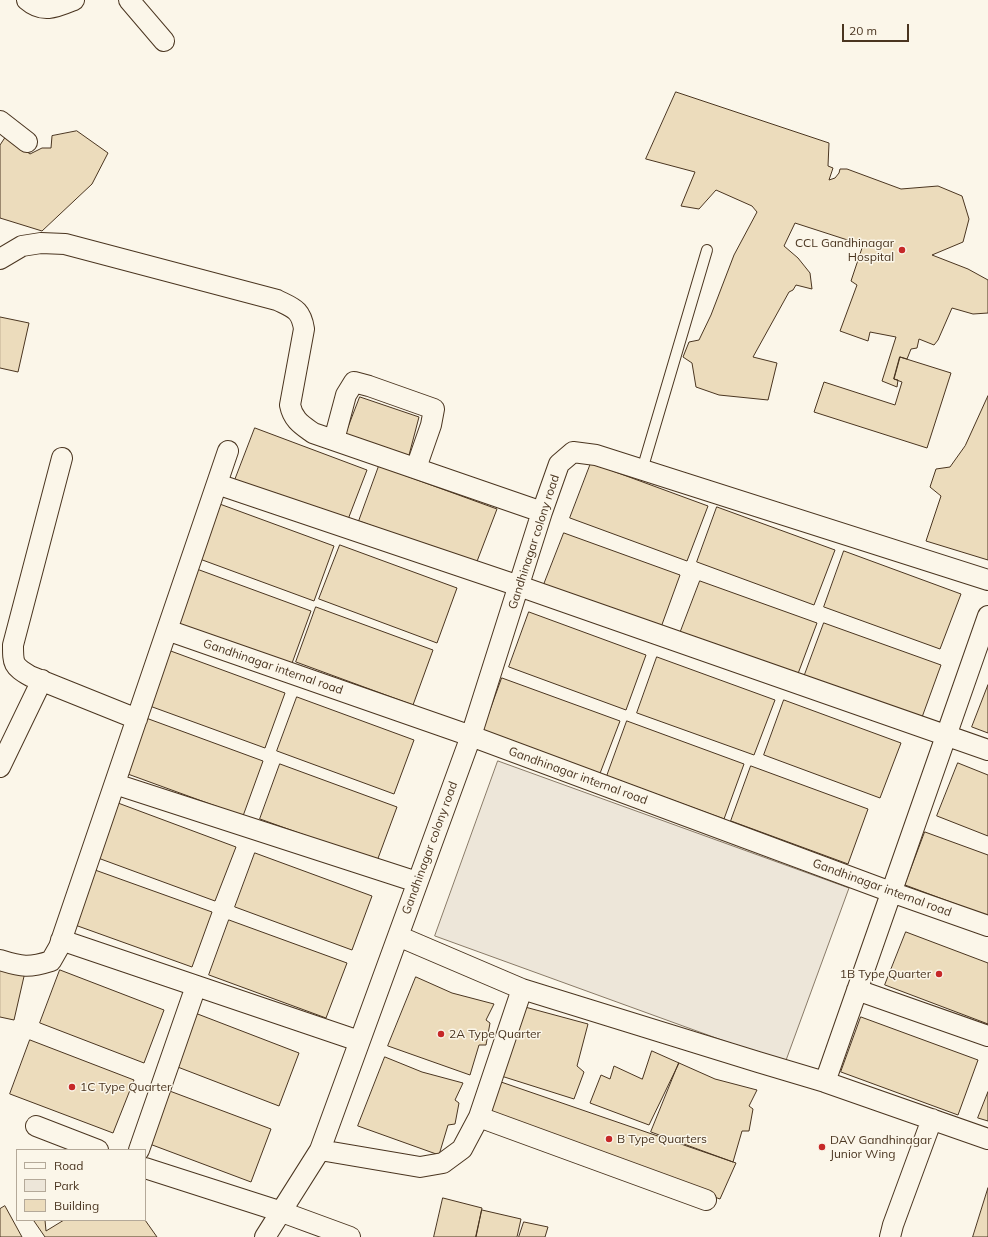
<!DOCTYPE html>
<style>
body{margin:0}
#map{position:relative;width:988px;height:1237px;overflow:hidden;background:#fbf6e9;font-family:Mulish,sans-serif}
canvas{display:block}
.legend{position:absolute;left:16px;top:1149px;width:130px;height:72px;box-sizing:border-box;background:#fbf6e9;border:1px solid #b4a999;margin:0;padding:5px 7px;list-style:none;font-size:12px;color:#4a3520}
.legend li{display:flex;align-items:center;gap:8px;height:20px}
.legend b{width:20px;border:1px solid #b4a999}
.scale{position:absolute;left:842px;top:24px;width:67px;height:18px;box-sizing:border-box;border:2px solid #4a3520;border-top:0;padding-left:5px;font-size:12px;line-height:14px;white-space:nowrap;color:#4a3520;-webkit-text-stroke:3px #fbf6e9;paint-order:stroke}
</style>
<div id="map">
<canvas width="988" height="1237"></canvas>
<ul class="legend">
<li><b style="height:5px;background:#fbf6e9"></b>Road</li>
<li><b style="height:11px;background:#ede6d9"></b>Park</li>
<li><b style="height:11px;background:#ecdcbc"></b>Building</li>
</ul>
<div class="scale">20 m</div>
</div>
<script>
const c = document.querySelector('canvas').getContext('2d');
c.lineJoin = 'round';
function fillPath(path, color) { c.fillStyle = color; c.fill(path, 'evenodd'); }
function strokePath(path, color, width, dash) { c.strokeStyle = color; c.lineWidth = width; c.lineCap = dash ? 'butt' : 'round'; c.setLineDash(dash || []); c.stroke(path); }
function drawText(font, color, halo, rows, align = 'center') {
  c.font = font + ' Mulish,sans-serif'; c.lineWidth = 3; c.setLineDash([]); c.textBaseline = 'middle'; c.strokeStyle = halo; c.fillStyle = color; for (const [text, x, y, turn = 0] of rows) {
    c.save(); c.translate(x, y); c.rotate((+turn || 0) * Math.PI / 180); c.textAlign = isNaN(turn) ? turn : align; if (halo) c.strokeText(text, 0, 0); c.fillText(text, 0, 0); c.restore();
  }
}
const green = new Path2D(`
 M498,761L849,888L785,1063L435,936Z`);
const building = new Path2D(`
 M676,92L829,143L828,166L833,168L829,180L835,178L839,173L840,169H847L901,189L938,186L962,196L969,219L963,242L932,255L968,269L988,280V313L973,314L952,308L938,340L934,345L919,339L917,348L911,349L907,359L900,357L894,379L898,380L897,387L882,381L896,337L870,332L868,341L840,331L857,285L851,281L863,245L795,223L784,246L798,258L810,273L812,289L796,285L793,290L789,292L753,357L777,363L768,400L719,395L696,387L692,363L683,357L689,342L699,340L711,315L734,255L757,212L752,206L716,190L699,209L681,206L695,172L646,159Z
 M77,131L108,153L92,184L42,231L0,218V145L6,136L30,154L42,148H51L52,136Z
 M0,317L29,323L18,372L0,368Z
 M900,357L951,373L927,448L814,412L824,382L895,405L902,382L894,379Z
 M988,396V560L926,541L941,496L930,487L936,469L950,467L965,446Z
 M360,397L419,417L408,459L345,436Z
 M255,428L367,470L347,522L235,480Z
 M591,463L708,506L687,561L570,518Z
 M379,466L497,509L476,564L359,521Z
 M217,503L334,546L314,601L197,558Z
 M717,507L835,550L814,605L697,562Z
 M564,533L680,575L660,630L543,587Z
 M340,545L457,588L437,643L319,599Z
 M844,551L961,594L940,649L824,607Z
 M194,568L311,611L291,666L174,623Z
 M700,581L817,623L796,679L679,636Z
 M316,607L433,650L413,705L296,662Z
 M529,612L646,655L626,710L509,667Z
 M824,623L941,665L921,720L804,677Z
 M168,650L285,693L265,748L147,705Z
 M657,657L775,700L754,755L637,713Z
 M502,678L620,721L599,776L482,733Z
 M988,685V733L972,727Z
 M297,697L414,740L394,794L277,751Z
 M784,700L901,743L880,798L764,755Z
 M146,718L263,761L243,816L125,773Z
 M627,721L744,764L724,819L607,776Z
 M958,763L988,775V836L937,816Z
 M280,764L397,807L377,861L260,819Z
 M751,766L868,809L848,864L731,821Z
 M118,803L236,847L215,901L98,858Z
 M925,832L988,855V916L905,885Z
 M255,853L372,896L352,950L235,907Z
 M95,870L212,912L192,967L75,925Z
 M229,920L347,963L326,1018L209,975Z
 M906,932L988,963V1024L885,985Z
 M0,966L25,972L14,1020L0,1017Z
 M60,970L164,1010L144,1063L40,1023Z
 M416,977L452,993L494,1004L486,1020L490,1023L486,1045H479L470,1075L388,1046Z
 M525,1007L588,1024L577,1066L584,1072L574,1099L498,1075Z
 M195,1013L299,1053L279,1106L175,1066Z
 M861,1017L978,1060L958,1115L841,1072Z
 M30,1040L134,1080L113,1133L10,1094Z
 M652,1051L679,1063L649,1125L590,1103L601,1075L610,1079L614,1066L642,1079Z
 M385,1057L422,1072L463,1083L455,1100L459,1103L455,1124L448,1125L439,1155L358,1126Z
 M679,1063L715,1079L757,1090L749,1106L753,1109L749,1131H742L733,1162L651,1132Z
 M501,1082L736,1163L720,1199L485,1114Z
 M167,1090L271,1129L251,1182L147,1143Z
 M988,1092V1121L978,1118Z
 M988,1188V1237H973Z
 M443,1198L482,1208L476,1237H434Z
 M5,1206L22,1237H0V1209Z
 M482,1210L521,1219L517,1237H476Z
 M45,1220L46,1231L64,1220H145L157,1237H45L34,1221Z
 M524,1222L548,1227L545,1237H519Z`);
const service = new Path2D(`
 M642,470L707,250`);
const minor = new Path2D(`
 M27,0C43,14 57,7 74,0
 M129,0L164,41
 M0,121L27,142
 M0,259L22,246L41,243L65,244L277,300C293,308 301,309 304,329L290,405C293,420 302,425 313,433L542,512
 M334,440L346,395L354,382L369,386L434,409L431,425L416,468
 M62,458L13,645C13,664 13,666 30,676L137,719
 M217,484L519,586L988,750
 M167,630L471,736L891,892L988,926
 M0,767L42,680
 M115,784L417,882
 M398,936L522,989L758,1062L825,1082L988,1139
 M61,940L359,1041
 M0,960C22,967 29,968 51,961L59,947L228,451
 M522,989L479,1117L706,1200
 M857,990L988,1036
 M825,1082L988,616
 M36,1126L98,1150
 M139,1150L196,986
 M320,1150L420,1167L443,1163L462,1149L479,1117
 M145,1168L282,1212L350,1237
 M265,1237L320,1150L471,736L542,512L559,464L573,452L596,455L988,580
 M890,1237L893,1225L932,1119`);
const markers = [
 [902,250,4,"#c62828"],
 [939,974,4,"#c62828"],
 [441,1034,4,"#c62828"],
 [72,1087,4,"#c62828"],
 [609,1139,4,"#c62828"],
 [822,1147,4,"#c62828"]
];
const poiNames = [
 ["CCL Gandhinagar",894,243,"right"],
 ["Hospital",894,257,"right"],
 ["1B Type Quarter",931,974,"right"],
 ["2A Type Quarter",449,1034],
 ["1C Type Quarter",80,1087],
 ["B Type Quarters",617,1139],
 ["DAV Gandhinagar",830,1140],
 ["Junior Wing",830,1154]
];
const streetNames = [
 ["Gandhinagar colony road",534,542,-72],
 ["Gandhinagar internal road",273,667,19],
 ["Gandhinagar internal road",578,776,20],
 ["Gandhinagar colony road",430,848,-70],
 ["Gandhinagar internal road",882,888,20]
];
fillPath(green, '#ede6d9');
strokePath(green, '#887966', 1);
fillPath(building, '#ecdcbc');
strokePath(building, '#4a3520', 1);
strokePath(service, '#4a3520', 12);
strokePath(minor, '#4a3520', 22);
strokePath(service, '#fbf6e9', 10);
strokePath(minor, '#fbf6e9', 20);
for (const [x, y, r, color] of markers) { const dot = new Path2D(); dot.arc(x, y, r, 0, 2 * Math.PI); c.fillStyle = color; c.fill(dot); strokePath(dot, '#fbf6e9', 1.5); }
drawText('12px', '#4a3520', '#fbf6e9', poiNames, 'left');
drawText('12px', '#4a3520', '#fbf6e9', streetNames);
</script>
